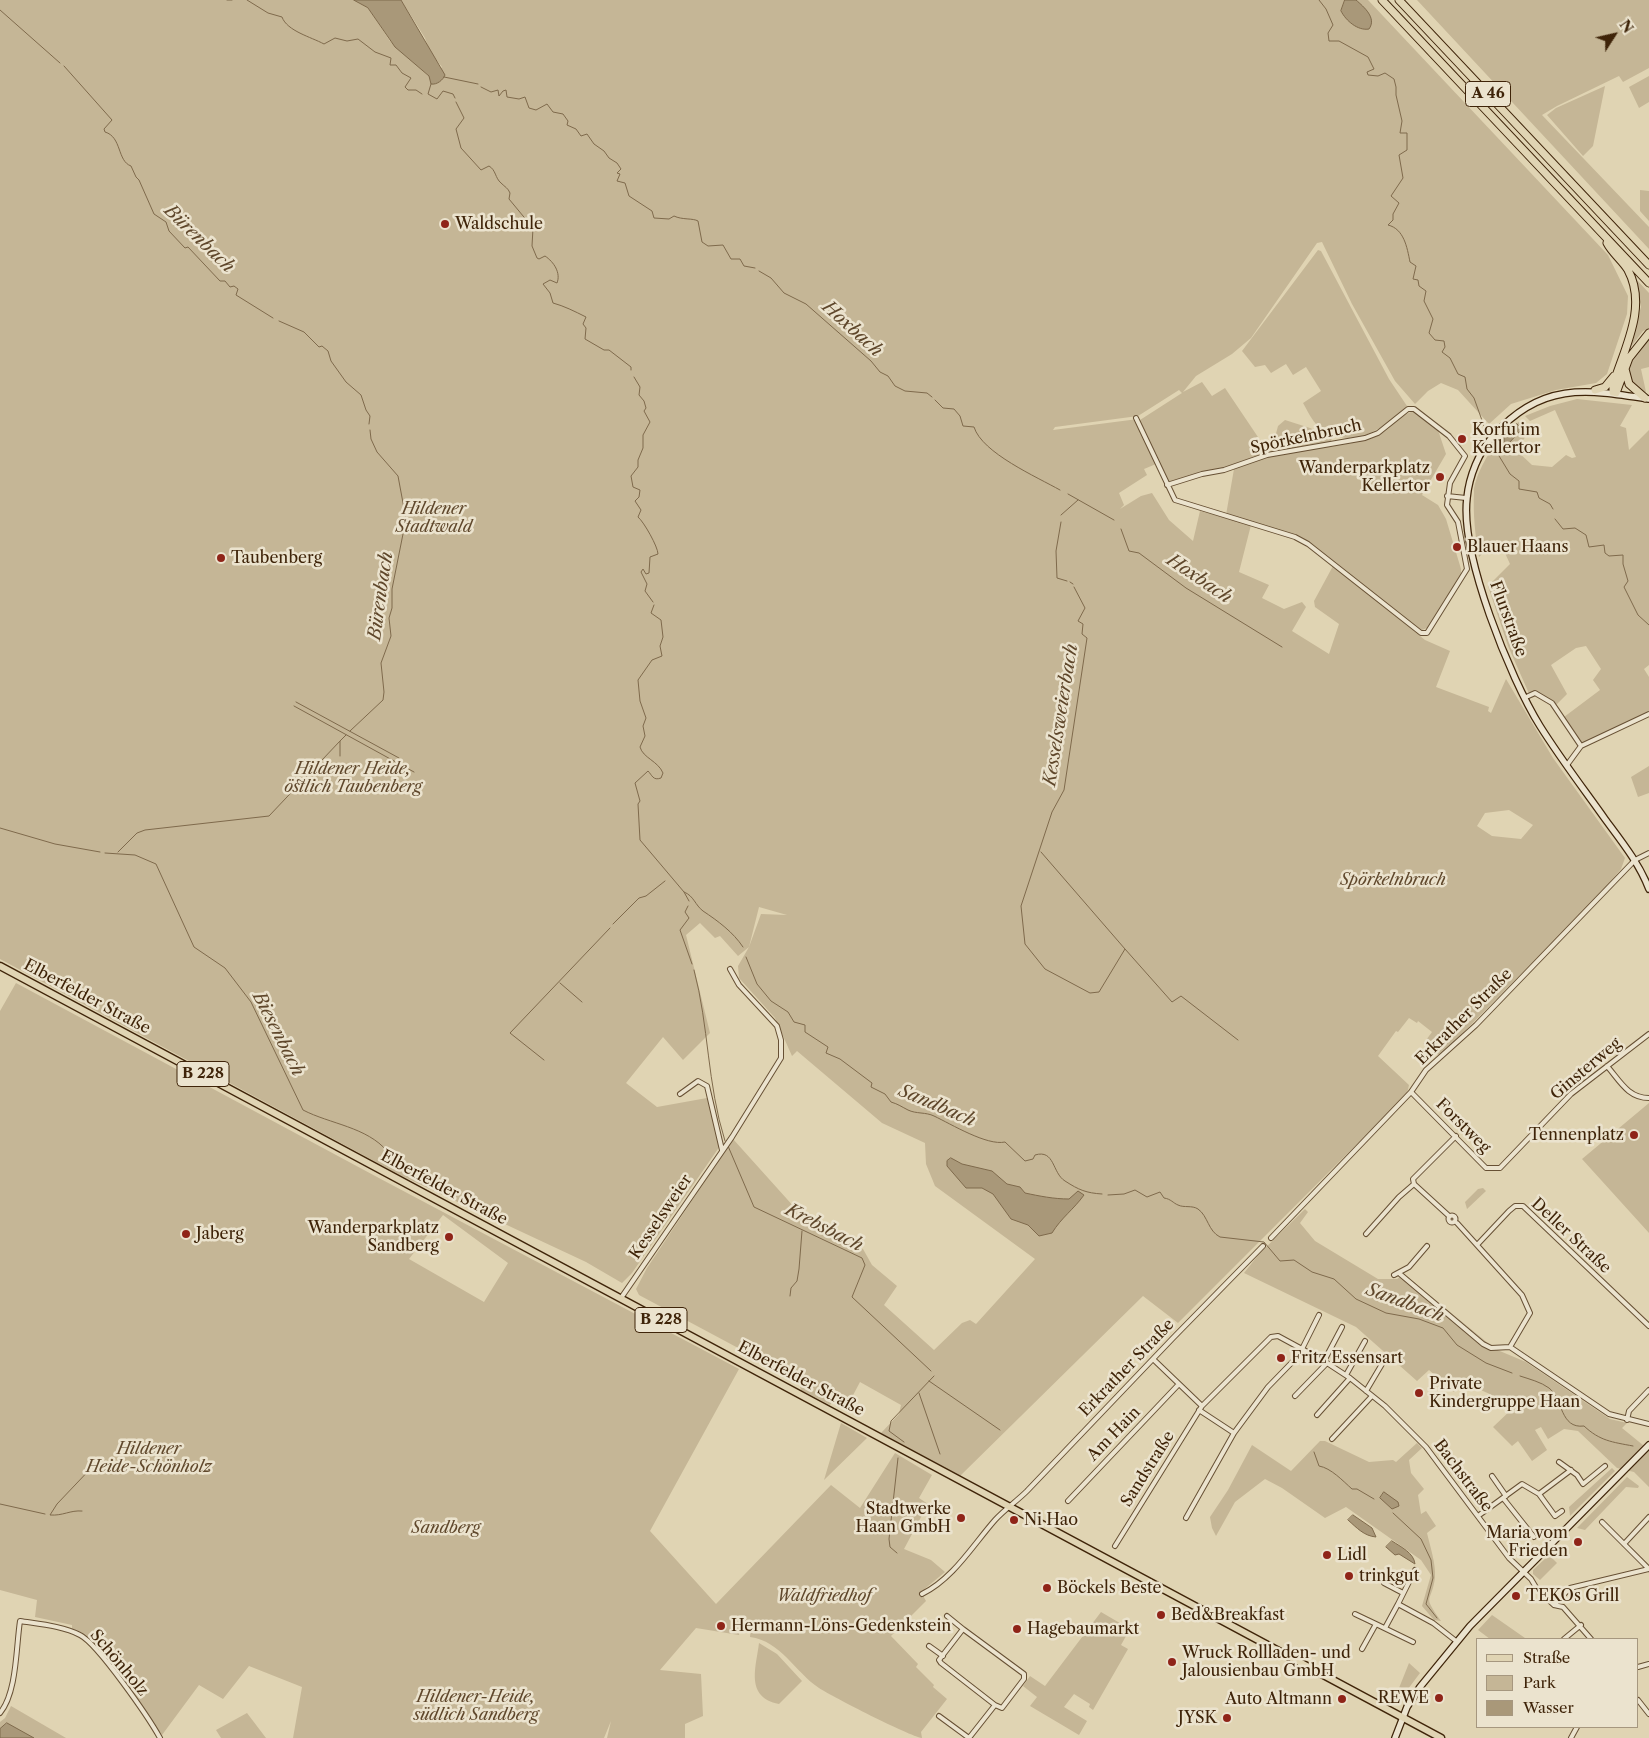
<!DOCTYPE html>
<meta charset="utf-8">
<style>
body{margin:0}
#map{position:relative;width:1649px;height:1738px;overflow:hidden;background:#e0d4b3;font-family:"Libre Caslon Text",serif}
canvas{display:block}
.legend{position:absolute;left:1476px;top:1638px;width:162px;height:90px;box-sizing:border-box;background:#ebe3ce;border:1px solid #a6977f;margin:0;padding:6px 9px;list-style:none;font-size:15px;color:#3f2409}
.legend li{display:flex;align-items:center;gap:10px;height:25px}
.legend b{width:25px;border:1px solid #a6977f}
.north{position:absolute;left:1589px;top:10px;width:50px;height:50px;-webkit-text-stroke:4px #ebe3ce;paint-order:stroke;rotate:55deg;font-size:14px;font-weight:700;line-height:20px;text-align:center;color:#3f2409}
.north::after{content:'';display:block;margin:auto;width:18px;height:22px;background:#3f2409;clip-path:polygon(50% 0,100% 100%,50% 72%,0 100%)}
</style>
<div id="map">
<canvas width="1649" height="1738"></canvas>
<ul class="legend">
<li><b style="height:6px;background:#e0d4b3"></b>Straße</li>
<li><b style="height:14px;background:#c5b696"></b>Park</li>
<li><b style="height:14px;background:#a99879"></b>Wasser</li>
</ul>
<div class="north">N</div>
</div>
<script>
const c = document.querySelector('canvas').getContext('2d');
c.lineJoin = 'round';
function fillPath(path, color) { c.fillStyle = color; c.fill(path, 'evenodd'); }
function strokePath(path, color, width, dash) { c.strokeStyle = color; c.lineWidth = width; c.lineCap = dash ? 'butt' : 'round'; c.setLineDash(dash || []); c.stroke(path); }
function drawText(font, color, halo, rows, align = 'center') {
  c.font = font + ' "Libre Caslon Text",serif'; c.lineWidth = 5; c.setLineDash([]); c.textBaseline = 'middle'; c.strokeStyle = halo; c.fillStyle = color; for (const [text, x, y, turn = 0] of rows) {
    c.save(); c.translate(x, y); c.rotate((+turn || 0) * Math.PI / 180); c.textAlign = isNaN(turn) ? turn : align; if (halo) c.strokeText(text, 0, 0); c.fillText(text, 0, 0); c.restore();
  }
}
const green = new Path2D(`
 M0,0H354L368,8L390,41L431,78L442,67L430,52L425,38L401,0H1368L1608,255L1628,296L1627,314L1607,374L1596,383L1556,390L1511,404L1489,424L1458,390L1441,383L1428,391L1415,404L1395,381L1352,304L1322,242L1317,243L1251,338L1232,354L1196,376L1183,392L1202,382L1212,396L1225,388L1262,443V451L1259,455L1223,468L1167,482L1140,420L1182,393L1179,390L1138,416L1055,427L1053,430L1138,419L1156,464L1144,469L1147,475L1119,493L1124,505L1120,509L1141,496L1152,493L1169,520L1193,541L1200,511L1251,525L1239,572L1269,585L1262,598L1284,609L1302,602L1306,607L1292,631L1329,654L1339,624L1315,607L1314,601L1333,566L1425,640L1450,651L1436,687L1489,707L1488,711L1491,713L1506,679L1553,758L1625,858L1621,869L1600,894L1440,1056L1423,1044L1432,1032L1418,1021L1417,1023L1409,1018L1398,1032L1396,1031L1378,1056L1409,1085L1407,1094L1178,1323L1143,1296L960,1476L881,1433L899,1414L901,1405L860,1382L851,1399L838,1392L830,1405L801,1390L798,1380L639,1295L636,1289L647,1268L733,1139L813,1228L863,1249L872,1265L897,1286L884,1305L934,1350L962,1323L970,1320L976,1324L1035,1259L935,1186L926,1164L925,1143L882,1123L797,1051L792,1056L775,1018L739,978L738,966L749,947L761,914L787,915L759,907L749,947L738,956L720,936L715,938L700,923L686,935L710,1033L683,1060L663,1037L626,1083L657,1107L707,1098L720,1146L632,1273L622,1283L586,1262L400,1175L0,959ZM1509,810L1533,825L1521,839L1492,836L1477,826L1485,813Z
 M1417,0H1649V68L1623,82L1619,76L1557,106L1542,115L1649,227V249Z
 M1649,76V102L1639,108L1629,87Z
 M1605,86L1593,146L1583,156L1547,115L1556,108Z
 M1640,190L1649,191V221L1640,211Z
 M1318,250L1321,251L1389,379L1407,406C1384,429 1349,453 1318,426C1312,421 1307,410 1303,403L1321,391L1306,367L1293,375L1286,364L1271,373L1265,365L1255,367L1242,351Z
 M1635,278L1649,293V329L1643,331L1627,352L1641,307Z
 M1649,340V367L1641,369L1646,392L1636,389C1621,366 1634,357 1649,340Z
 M1577,399L1632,405L1620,426L1626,428L1629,450L1649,430V665L1644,669L1649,677V712L1582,744L1564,717L1600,690L1593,680L1601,669L1586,646L1576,648L1551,665L1567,694L1555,706L1541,695L1531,698L1508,646L1488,586L1510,564L1500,542L1497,540L1479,557C1475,535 1473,514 1474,492C1474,473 1503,424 1523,421L1531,431L1515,449L1532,465L1552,467L1566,455L1572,458L1576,457L1555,410L1530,421L1525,416L1550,406Z
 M1415,411L1438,430L1446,454L1422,495L1438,505L1446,519L1461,569V574L1427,628L1422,630L1314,545L1226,515L1234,469L1270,456L1278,426L1285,420L1310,428L1332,438L1329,447C1346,444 1364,442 1379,435C1392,428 1400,414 1415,411Z
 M1649,766V793L1638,797L1631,777Z
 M16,983L377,1177L739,1369L650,1531L716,1604L831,1485L860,1508L895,1453L932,1475L919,1498L928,1504L904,1549L931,1560L945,1572L921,1592L926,1601L891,1636L918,1664L916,1667L934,1685L933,1687L947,1699L921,1732L922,1738C909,1736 833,1697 819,1688C795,1672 781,1641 750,1637L751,1627L740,1626L739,1635L696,1628L660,1670L701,1674L703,1716L685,1724V1738H607L611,1721L604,1738H293L302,1687L249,1666L223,1699L199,1685L162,1735L132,1692L81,1632L72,1630V1625L35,1617L37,1600L0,1590V1011ZM443,1215L508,1263L484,1302L409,1259Z
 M1649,1103V1233L1582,1159Z
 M1483,1188L1486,1191L1467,1209L1465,1202L1478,1189Z
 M1305,1209L1308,1212L1300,1223L1315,1241L1378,1279H1397L1404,1274L1495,1349L1526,1362L1610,1419L1627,1423L1622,1428L1649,1450V1487L1634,1472L1617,1468L1578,1431L1564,1429L1548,1439L1541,1427L1535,1430L1547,1450L1532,1461L1518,1441L1512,1446L1493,1427L1513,1408C1499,1395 1481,1393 1465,1380L1454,1392L1429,1370L1417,1381L1356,1327L1244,1273L1259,1254Z
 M841,1423L867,1438L824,1480Z
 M1320,1441H1325L1369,1462L1393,1460L1396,1462L1417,1443L1422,1448L1409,1460L1411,1473L1424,1489L1418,1495L1421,1514L1426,1511L1436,1526L1427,1533C1430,1546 1436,1564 1435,1577C1432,1604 1421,1593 1441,1621L1434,1620L1422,1606L1431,1575L1421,1560L1346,1507L1325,1518L1282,1488L1265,1479L1235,1502L1216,1536L1212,1528L1210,1517L1228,1490L1252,1445L1291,1471Z
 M1612,1468L1615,1471L1570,1516L1569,1507Z
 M1627,1477L1639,1486L1638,1488L1626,1487L1585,1530L1577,1528Z
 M1549,1555L1557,1563L1540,1580L1533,1574V1570Z
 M1101,1612L1130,1629L1121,1645L1128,1649L1093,1710L1089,1707L1090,1704L1074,1694L1064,1707L1087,1721L1079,1735L1030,1706L1037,1697L1023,1686L1030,1676L1045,1686Z
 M1492,1615L1525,1638L1490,1639L1478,1630Z
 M759,1643L777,1654L802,1681L779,1704C745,1697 756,1668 759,1643Z
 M1409,1663L1420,1673L1402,1697L1397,1693Z
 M11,1706L66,1738H0V1722L5,1718Z
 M247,1713L266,1738H221L216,1730Z`);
const water = new Path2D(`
 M354,0H401L445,75C443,80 437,85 431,84L429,76L395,47L368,8Z
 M1345,0H1356C1364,7 1377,18 1369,29C1358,31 1346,21 1341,11Z
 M1517,424L1522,429L1509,443H1504V436Z
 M951,1158L962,1164L992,1171L1007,1184L1020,1187L1025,1193C1039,1196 1054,1199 1069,1199L1078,1191L1084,1195C1074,1209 1061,1218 1052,1233L1039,1236L1028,1225L1011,1219L993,1194L982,1188H966L947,1166V1161Z
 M1384,1492L1398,1502L1399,1506L1392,1509L1380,1498Z
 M1353,1515L1372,1528L1376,1537C1364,1536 1357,1528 1348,1520Z
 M1392,1541C1401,1547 1414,1553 1415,1564L1399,1554L1395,1555L1386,1547Z
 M7,1723L34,1738H0V1729Z`);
const stream = new Path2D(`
 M227,0H232
 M247,0L268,13L282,17C287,31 311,37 324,44L335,38L347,41L358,39L375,52L391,58L390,65H396L402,73L411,78L405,87L408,90H416L422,94
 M1319,0L1326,9L1333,25L1328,33L1329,41H1339L1368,57L1374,69L1367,72L1368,75L1378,76L1385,73L1394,79L1396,87V95L1402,121L1400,133H1407V150L1399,155L1403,178L1391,196L1399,203L1393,214V220L1388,225C1404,229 1407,247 1410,262L1416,266L1413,279L1418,280L1419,286L1426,291L1424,301L1433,319L1429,333L1435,340L1444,341L1445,347L1442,352L1450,358L1458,374L1465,377L1467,389L1474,398L1484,426
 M0,10L60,63
 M64,66L112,120L104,129L105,132C122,137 117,161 131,166L136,177L139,180L154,214L166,222L169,231L185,248L188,247L220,281H225L230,287L234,286L238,289L236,295L273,318
 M444,77L478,84
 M431,84L428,94L437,99L443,91L453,94L455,98
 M481,87L491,92L498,90L499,96L503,91L506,90L507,97L519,99L525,97L529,108L536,110L547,104L553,112L563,114L568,121L567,125L576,129L581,136L587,134L594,144L604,151L609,158L617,163L621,169L617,173L620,174L617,181L625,183L629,196L652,211L654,218L669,219L674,216C682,220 693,218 698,221L702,242L708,246L723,245L731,259H740L744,266L755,268
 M456,102L464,118L456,129L461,148L481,170L489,166C496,170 495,178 501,183C505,187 508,188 510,193L509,199L533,228L532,246L537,258L539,259L545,256C554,262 561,273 557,283L550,280L543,284L550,293L553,303C564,306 574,311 586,317L583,324L586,328L585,339L604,350H609L631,367V370
 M759,271L771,278L784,293L806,304L871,361L880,372L888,376L895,386L905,391L927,393L932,397
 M279,321L304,332L319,347L322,346L328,351L331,361L346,382L361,395L366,410L370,416L369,424
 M634,377L640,387L639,395L644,401L646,408L644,411L650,422L643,435V448L638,460V467L631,476L633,487L640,490L639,497L635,501L641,510L638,517C644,522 658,547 658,554L650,557L649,573L646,574L643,569L641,572L647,584L645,591L653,602
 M935,400L943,408L954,409L960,416L963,426L974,427C982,453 1037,477 1060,490
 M1493,446L1510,474L1519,481V489L1537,492L1539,498L1550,504L1553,509
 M1068,494L1114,520
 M1061,515L1078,500
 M1555,519L1563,529L1575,528L1586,535L1589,547L1604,545L1605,553L1609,556L1623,555V564L1628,581L1624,587L1638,615L1649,625
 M1061,522L1056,551L1057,578L1067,581
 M1121,529L1129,551L1139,553L1186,588L1282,647
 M1070,582L1073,584
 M1074,587L1085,608L1078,621L1083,624L1082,634L1087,638L1064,790L1052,812L1021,906L1025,944L1045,969L1090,993L1099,992L1125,949L1172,1002L1181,996L1238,1040
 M654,605L651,613L661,620L663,637L660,646L662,656L652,660L638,680L640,701L646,718L643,726L645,736L640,747C643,758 658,761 663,773L661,778C653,781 652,775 648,771L635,783L640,801L638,804L640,840L684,892C694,896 695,905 703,911C718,921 733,932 743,947
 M296,702L399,758
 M294,706L414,772
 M350,731L383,700L384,692L381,663L391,636L389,618L392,608V589L406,519L398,476L377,452L371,439L370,430
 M340,756V741L346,735
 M0,828L55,844L100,852
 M118,852L137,833L145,830L269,816L340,741
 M1041,852L1125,949
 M105,853L135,855L156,864L194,947L225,968L251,1002L303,1110C330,1124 367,1127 387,1151
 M684,892L689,901
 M688,906L685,912L689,918L680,930L692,964
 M613,924L639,898L646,896L665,881
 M746,957L757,984L771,1001L788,1012L794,1022L805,1025V1032L828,1047L826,1053L840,1059L872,1083L871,1087L885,1094L891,1102C898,1104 902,1107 908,1110C916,1114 926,1112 934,1116C951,1124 987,1146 1005,1142L1025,1161L1033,1159L1035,1155C1055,1149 1052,1173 1065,1181C1079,1190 1086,1193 1102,1194
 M694,970C709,1026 707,1084 725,1141
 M560,983L582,1002
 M544,1060L510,1033L610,928
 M728,1146L754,1207L862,1258L865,1265L852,1297L931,1371
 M1108,1195L1124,1194L1135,1190L1147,1197L1160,1192L1164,1198C1171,1199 1173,1203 1178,1205C1184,1208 1192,1205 1198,1209C1208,1216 1208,1231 1220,1237L1264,1242L1280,1261L1294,1260L1312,1272L1334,1279L1356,1299L1386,1313L1419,1319L1443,1328L1457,1345L1486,1363L1512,1373
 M790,1296L791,1288L797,1281L799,1269L802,1231
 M1520,1376C1529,1379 1541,1382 1549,1388C1563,1399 1560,1429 1584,1426C1600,1441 1612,1442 1633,1446
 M929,1381L1000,1430
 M919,1393L940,1454
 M904,1442L889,1431L891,1421L934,1376
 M1314,1452L1319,1466C1331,1468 1343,1481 1352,1489H1357L1374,1499
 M0,1504L45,1514
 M82,1511C70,1510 63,1516 50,1515L57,1504L95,1464
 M1393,1513L1421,1539L1431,1560L1433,1578L1426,1604L1437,1618
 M897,1553L890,1547L889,1539L898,1458`);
const street = new Path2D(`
 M1136,418L1175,500L1295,537L1308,544L1421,633H1427L1467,569L1458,522L1447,505L1450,483L1465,456L1449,436L1414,409H1408L1378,433L1365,438L1267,455L1224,470L1202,474L1167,485
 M1447,496L1466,498
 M1524,698L1535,693L1552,703L1581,746L1567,765
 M1581,746L1649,714
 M1607,1066C1620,1081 1628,1098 1649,1098
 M1411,1092L1486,1168H1500L1571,1094L1649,1034
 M680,1094L698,1081L707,1086L722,1150
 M1414,1184L1413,1179L1456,1136
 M1448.5 1219a3.5 3.5 0 1 1 7 0a3.5 3.5 0 1 1-7 0Z
 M1457,1223L1522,1295L1530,1313L1510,1347
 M1366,1234L1399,1197L1414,1184L1449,1216
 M1271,1238L1411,1092L1426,1070L1476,1025L1635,860L1649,853
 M1477,1245L1509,1211L1515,1206H1523L1649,1326
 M1400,1274L1483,1344L1491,1348L1510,1347L1609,1414L1649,1424
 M1394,1275L1409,1267L1427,1246
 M621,1298L732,1137L781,1058V1040L777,1026L739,985L730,969
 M1302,1349L1319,1315
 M1153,1359L1202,1406
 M1324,1361L1342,1327
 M1346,1375L1365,1341
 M1366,1391L1385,1359
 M1295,1396L1327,1363
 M1199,1410L1234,1433
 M1317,1415L1350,1378
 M1627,1420L1629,1411L1649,1390
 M1332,1439L1372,1396
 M1559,1462L1577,1475L1583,1484L1605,1466
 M1492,1476L1506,1496
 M1539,1494L1571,1470
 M1503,1498L1534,1537
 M1068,1501L1179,1384
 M1478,1516L1522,1484L1539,1494L1555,1516L1562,1511
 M1186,1518L1234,1433L1268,1387L1304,1350
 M1602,1522L1649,1569
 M1624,1544L1649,1517
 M1115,1546L1202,1406L1271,1337L1278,1336L1324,1361L1350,1378L1385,1406L1426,1447L1509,1558L1531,1579L1537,1589L1554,1605L1563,1607L1591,1639
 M1415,1570L1398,1604L1433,1623L1456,1641
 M1384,1583L1403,1593
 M922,1594C953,1579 973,1545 995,1520C1005,1509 1017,1501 1027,1491L1173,1338L1263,1246
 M1554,1605L1570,1588L1649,1569
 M1355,1614L1376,1624
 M947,1616L963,1629
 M1385,1628L1398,1604
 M963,1629L1024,1674V1679L1002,1708L995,1705L941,1663L939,1660Z
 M1564,1639L1581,1625
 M929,1646L943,1656
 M1362,1649L1376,1624L1413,1642
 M1638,1667L1649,1664
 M1638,1700L1649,1714
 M0,1713C17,1693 16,1647 20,1621C39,1624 63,1626 80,1635C98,1644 149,1718 160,1738
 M939,1716L969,1738
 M969,1738L995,1705
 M1571,1738L1577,1727`);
const secondary = new Path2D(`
 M1649,399C1585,389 1541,382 1493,436C1479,452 1469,476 1467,498C1460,554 1510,678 1540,726C1560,758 1583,788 1605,819C1622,842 1639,863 1649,889
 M1395,1738L1407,1707L1420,1687L1470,1626L1649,1445`);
const primary = new Path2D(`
 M0,966L1441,1738`);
const highway = new Path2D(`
 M1382,0L1649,283
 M1399,0L1649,265
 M1607,243C1612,253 1622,260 1628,270C1648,307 1624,349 1613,385V392
 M1625,369L1629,384L1645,398
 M1595,390L1605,387L1614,376
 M1616,393L1629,358L1649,333`);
const markers = [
 [445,224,5,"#8f2418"],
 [1462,439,5,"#8f2418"],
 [1440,477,5,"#8f2418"],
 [1457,547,5,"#8f2418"],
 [221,558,5,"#8f2418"],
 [1634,1135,5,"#8f2418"],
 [186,1234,5,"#8f2418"],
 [449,1237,5,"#8f2418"],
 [1281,1358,5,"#8f2418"],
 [1419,1393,5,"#8f2418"],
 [961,1518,5,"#8f2418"],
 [1014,1520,5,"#8f2418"],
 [1578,1542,5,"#8f2418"],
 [1327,1555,5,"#8f2418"],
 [1349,1576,5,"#8f2418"],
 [1047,1588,5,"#8f2418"],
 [1516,1596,5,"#8f2418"],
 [1161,1615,5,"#8f2418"],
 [721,1626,5,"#8f2418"],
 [1017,1629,5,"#8f2418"],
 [1172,1662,5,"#8f2418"],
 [1439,1698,5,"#8f2418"],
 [1342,1699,5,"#8f2418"],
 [1227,1718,5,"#8f2418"]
];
const shields = [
 [1488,94,45],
 [203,1074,52],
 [661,1320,52]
];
const shieldNames = [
 ["A 46",1488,94],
 ["B 228",203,1074],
 ["B 228",661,1320]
];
const poiNames = [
 ["Waldschule",455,224],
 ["Korfu im",1472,430],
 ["Kellertor",1472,448],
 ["Wanderparkplatz",1430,468,"right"],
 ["Kellertor",1430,486,"right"],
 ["Blauer Haans",1467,547],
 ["Taubenberg",231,558],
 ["Tennenplatz",1624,1135,"right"],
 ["Wanderparkplatz",439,1228,"right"],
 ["Sandberg",439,1246,"right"],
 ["Jaberg",196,1234],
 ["Fritz Essensart",1291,1358],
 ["Private",1429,1384],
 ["Kindergruppe Haan",1429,1402],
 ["Stadtwerke",951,1509,"right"],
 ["Haan GmbH",951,1527,"right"],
 ["Ni Hao",1024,1520],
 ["Maria vom",1568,1533,"right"],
 ["Frieden",1568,1551,"right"],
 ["Lidl",1337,1555],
 ["trinkgut",1359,1576],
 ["Böckels Beste",1057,1588],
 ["TEKOs Grill",1526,1596],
 ["Bed&Breakfast",1171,1615],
 ["Hermann-Löns-Gedenkstein",731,1626],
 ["Hagebaumarkt",1027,1629],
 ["Wruck Rollladen- und",1182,1653],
 ["Jalousienbau GmbH",1182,1671],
 ["REWE",1429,1698,"right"],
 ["Auto Altmann",1332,1699,"right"],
 ["JYSK",1217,1718,"right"]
];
const streetNames = [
 ["Spörkelnbruch",1306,437,-12],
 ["Flurstraße",1508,619,70],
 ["Elberfelder Straße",87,997,28],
 ["Erkrather Straße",1464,1017,-45],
 ["Ginsterweg",1586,1069,-40],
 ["Forstweg",1463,1126,45],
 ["Elberfelder Straße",444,1188,28],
 ["Kesselsweier",661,1217,-56],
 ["Deller Straße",1571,1236,43],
 ["Erkrather Straße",1127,1368,-46],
 ["Elberfelder Straße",801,1379,28],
 ["Am Hain",1114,1434,-46],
 ["Sandstraße",1148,1469,-58],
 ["Bachstraße",1463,1476,53],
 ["Schönholz",119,1663,50]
];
const parkNames = [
 ["Hildener",434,509],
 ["Stadtwald",434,527],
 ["Hildener Heide,",353,769],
 ["östlich Taubenberg",353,787],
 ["Spörkelnbruch",1393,880],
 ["Hildener",149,1449],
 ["Heide-Schönholz",149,1467],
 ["Sandberg",446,1528],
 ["Waldfriedhof",824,1596],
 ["Hildener-Heide,",476,1697],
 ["südlich Sandberg",476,1715]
];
const waterNames = [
 ["Bürenbach",199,239,44],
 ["Hoxbach",852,329,42],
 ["Hoxbach",1199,579,34],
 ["Bürenbach",381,596,-82],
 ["Kesselsweierbach",1061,715,-81],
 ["Biesenbach",278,1034,63],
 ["Sandbach",937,1106,23],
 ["Krebsbach",824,1228,27],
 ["Sandbach",1405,1303,20]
];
fillPath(green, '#c5b696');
fillPath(water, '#a99879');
strokePath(water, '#7f6a4c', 1);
strokePath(stream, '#7f6a4c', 1);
strokePath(street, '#675034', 6);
strokePath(secondary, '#3f2409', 8);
strokePath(primary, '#3f2409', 9);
strokePath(highway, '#3f2409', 9);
strokePath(street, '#ebe3ce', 4);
strokePath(secondary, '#ebe3ce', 5.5);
strokePath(primary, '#e0d4b3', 6);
strokePath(highway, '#e0d4b3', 7);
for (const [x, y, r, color] of markers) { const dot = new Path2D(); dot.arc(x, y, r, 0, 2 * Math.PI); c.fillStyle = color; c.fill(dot); strokePath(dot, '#ebe3ce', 2); }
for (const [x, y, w] of shields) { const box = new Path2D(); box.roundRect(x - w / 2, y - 12.5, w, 25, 4); c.fillStyle = '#ebe3ce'; c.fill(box); strokePath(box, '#3f2409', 1); }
drawText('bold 15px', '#3f2409', null, shieldNames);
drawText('16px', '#3f2409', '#ebe3ce', poiNames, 'left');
drawText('16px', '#3f2409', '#ebe3ce', streetNames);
drawText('italic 16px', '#60482c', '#ebe3ce', parkNames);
drawText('italic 18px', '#5f472b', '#ebe3ce', waterNames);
</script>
